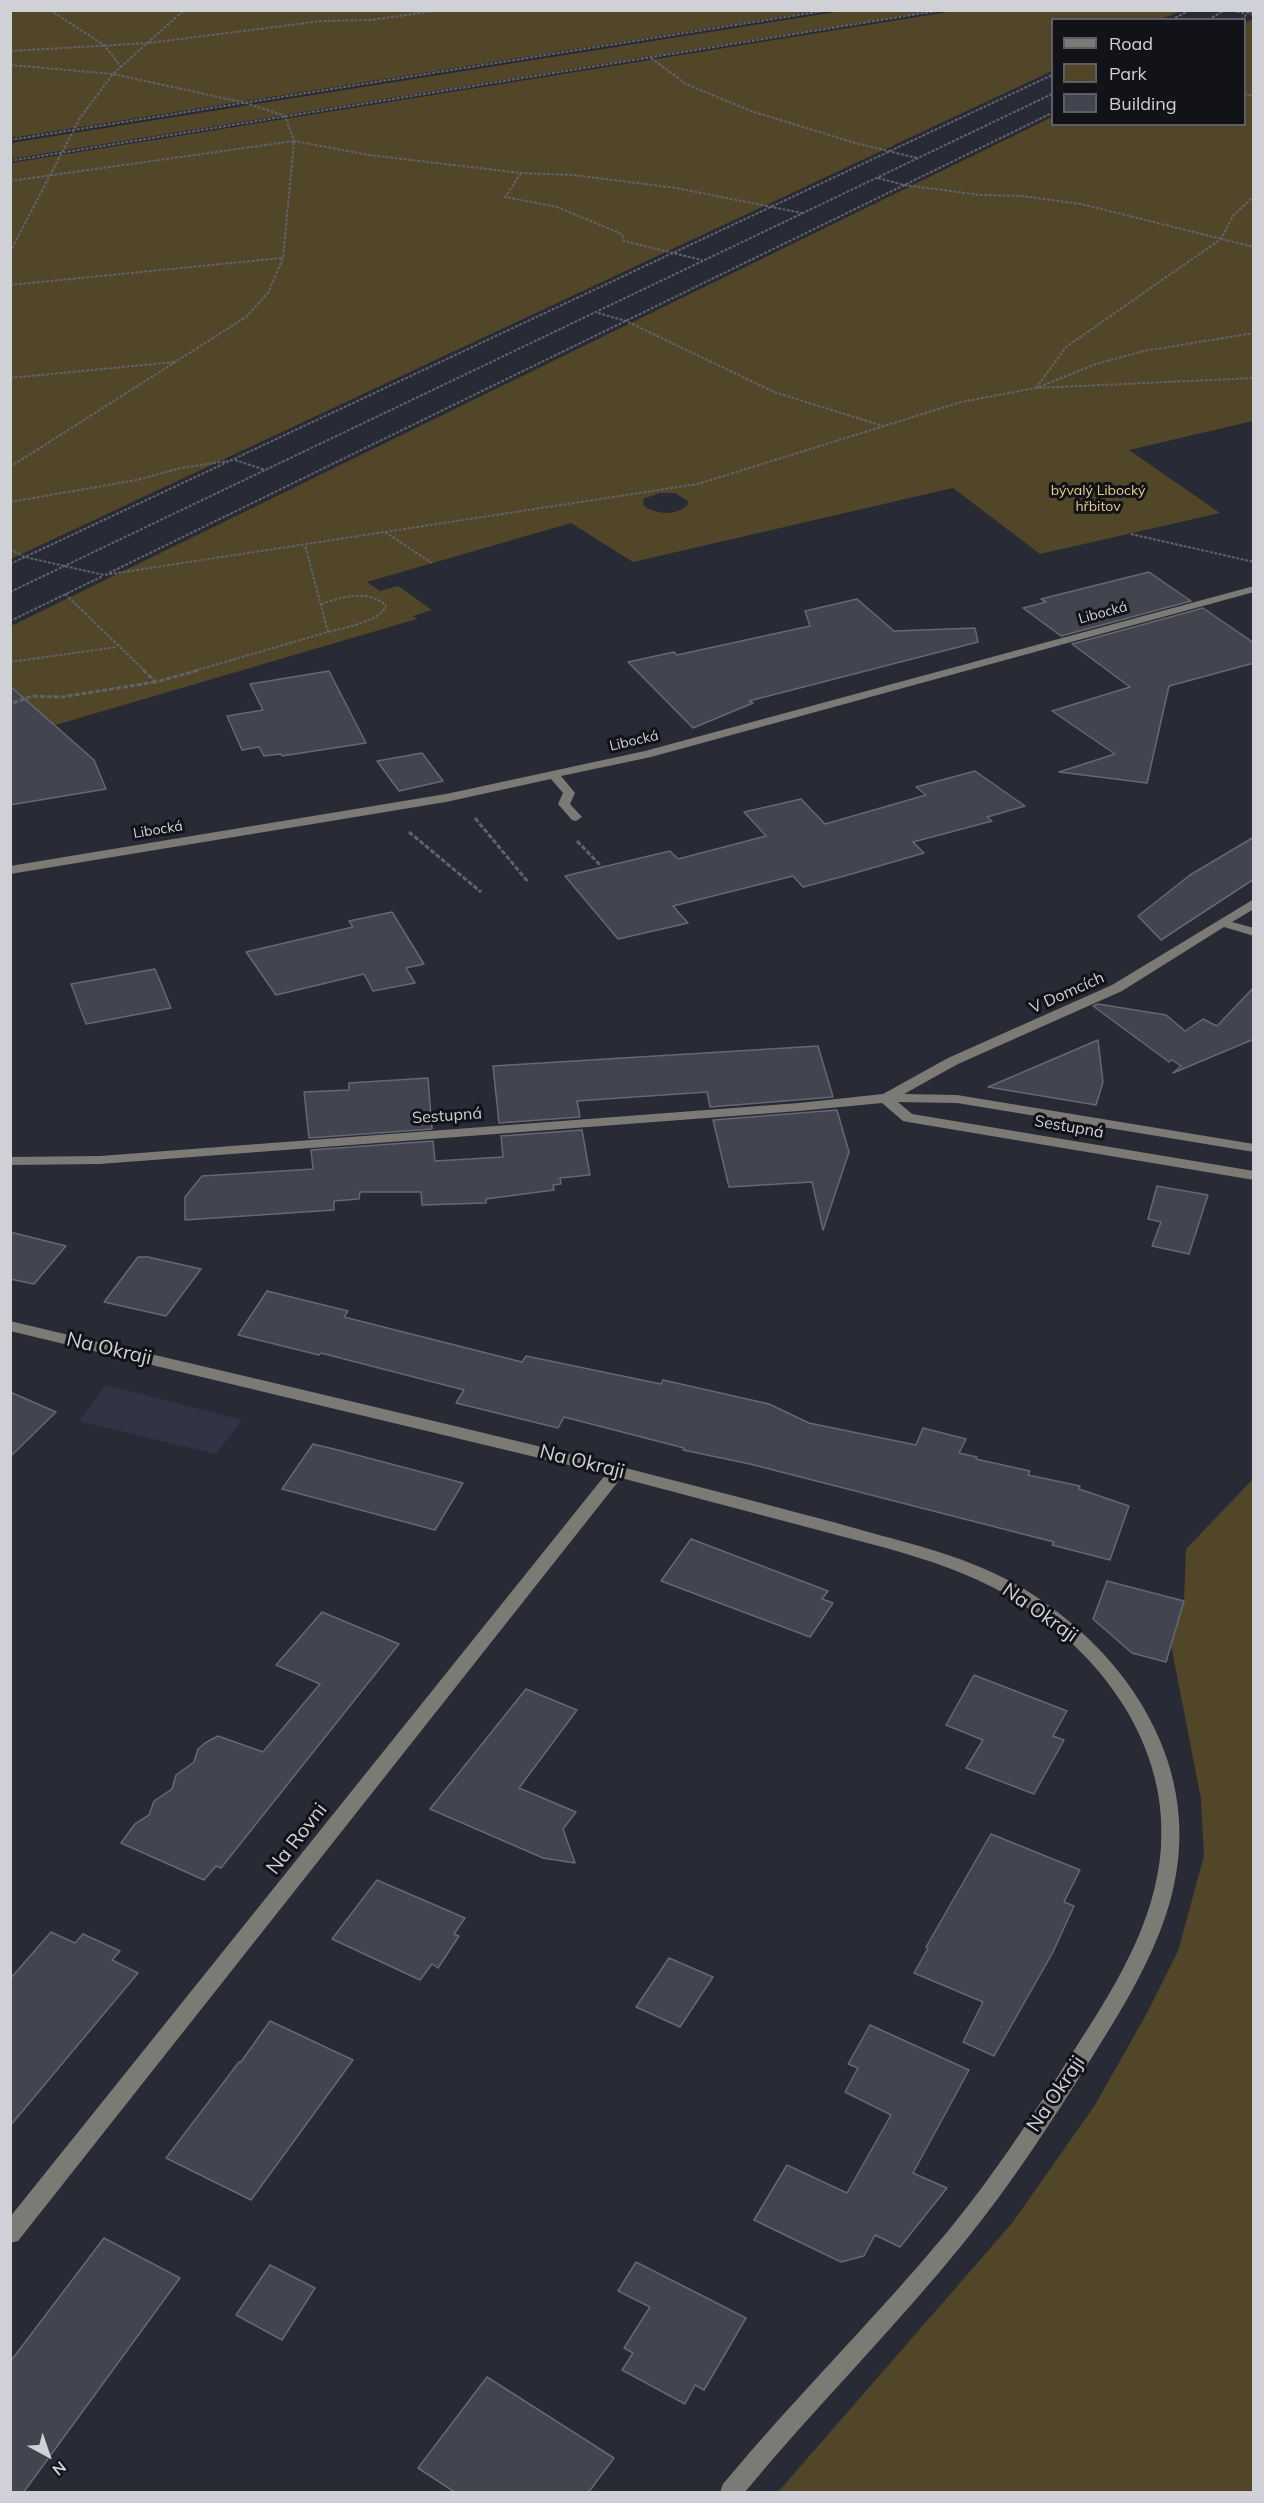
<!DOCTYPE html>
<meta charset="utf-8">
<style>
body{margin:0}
#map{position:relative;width:1264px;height:2503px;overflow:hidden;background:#282b35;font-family:Mulish,sans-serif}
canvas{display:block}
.frame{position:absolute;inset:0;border:12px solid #cfd1d7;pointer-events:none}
.legend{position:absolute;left:1051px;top:18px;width:195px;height:108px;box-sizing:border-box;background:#121318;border:2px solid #5e5f64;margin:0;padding:8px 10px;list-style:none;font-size:18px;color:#cfd1d7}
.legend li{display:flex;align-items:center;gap:12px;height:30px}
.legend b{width:30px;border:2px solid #5e5f64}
.north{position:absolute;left:18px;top:2425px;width:60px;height:60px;-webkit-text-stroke:4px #121318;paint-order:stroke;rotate:140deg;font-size:16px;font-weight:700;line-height:24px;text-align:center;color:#cfd1d7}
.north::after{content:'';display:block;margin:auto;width:21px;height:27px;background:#cfd1d7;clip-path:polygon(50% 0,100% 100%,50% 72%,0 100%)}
</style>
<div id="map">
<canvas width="1264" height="2503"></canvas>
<div class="frame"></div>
<ul class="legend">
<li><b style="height:8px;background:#7c7a74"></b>Road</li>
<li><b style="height:16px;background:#514627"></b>Park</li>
<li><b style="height:16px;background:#424550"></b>Building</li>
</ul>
<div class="north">N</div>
</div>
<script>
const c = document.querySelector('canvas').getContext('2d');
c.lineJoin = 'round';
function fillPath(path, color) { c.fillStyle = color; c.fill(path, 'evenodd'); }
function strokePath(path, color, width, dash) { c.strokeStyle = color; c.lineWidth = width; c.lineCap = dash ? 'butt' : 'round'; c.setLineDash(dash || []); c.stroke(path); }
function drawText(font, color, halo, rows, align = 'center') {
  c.font = font + ' Mulish,sans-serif'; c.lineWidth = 6; c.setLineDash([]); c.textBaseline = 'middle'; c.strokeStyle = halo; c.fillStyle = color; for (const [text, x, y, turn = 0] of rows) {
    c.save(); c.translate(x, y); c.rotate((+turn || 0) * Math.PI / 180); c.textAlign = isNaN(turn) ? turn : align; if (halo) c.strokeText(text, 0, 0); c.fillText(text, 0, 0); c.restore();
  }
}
const built = new Path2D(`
 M106,1385L242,1420L216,1454L79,1421Z`);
const green = new Path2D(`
 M11,10H817V11L11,138Z
 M842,11H933L11,159V143Z
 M954,11H1181L1161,19L1052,20V71L11,559V163Z
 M1253,19V421L1129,450L1220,513L1040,554L953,488L633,562L571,523L367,582L380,591L398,586L432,610L413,616L417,619L11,738V626L1052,117V124H1244L1245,23ZM660,493H675L688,501V504C677,516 657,515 644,506L643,499Z
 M1253,1479V2492H778L1013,2222L1095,2105L1147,2013L1178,1951L1204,1856L1201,1799L1171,1645L1184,1601L1186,1549Z`);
const building = new Path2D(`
 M1149,572L1191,601L1061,636L1023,608L1046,602L1041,599Z
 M857,599L894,631L975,628L978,642L749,701L753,703L693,728L628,662L674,652L677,655L810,626L805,611Z
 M1203,608L1254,643V663L1169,686L1147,783L1059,772L1115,754L1052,711L1130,687L1072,644Z
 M329,671L366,743L282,756L281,754L264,756L259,747L242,750L227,716L263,710L250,684Z
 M10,686L94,760L106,789L10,805Z
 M422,753L443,781L399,791L377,761Z
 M975,771L1025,806L987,817L992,821L913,842L924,853L848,875L803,887L793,876L673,906L688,923L618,939L565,876L670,851L678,859L766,836L744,812L801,799L825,824L926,795L916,787Z
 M1254,837V879L1161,940L1138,916L1190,875Z
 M392,912L424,964L406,968L415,983L373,991L364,974L276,995L246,952L353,927L349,921Z
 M155,969L171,1008L86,1024L71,984Z
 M1254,987V1039L1173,1073L1181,1066L1172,1060L1169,1062L1093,1006L1098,1004L1166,1015L1185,1031L1203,1019L1217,1026Z
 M1098,1040L1103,1082L1096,1105L988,1087Z
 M818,1046L833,1097L710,1107L707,1092L577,1101L580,1117L499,1123L493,1066Z
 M428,1078L432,1129L309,1138L304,1092L349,1090V1083Z
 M837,1110L849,1152L823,1230L812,1182L729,1187L713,1120Z
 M582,1130L590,1175L560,1178L561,1184L553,1185L554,1190L486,1199V1203L422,1205L421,1192H360L359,1199L334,1201V1210L185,1220V1197L202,1176L313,1169L311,1150L433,1141L435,1161L503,1157L501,1136Z
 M1157,1186L1208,1195L1189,1254L1152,1246L1161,1222L1148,1219Z
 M10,1232L66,1246L34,1284L10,1279Z
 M138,1257H148L201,1269L166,1316L104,1302Z
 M267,1291L348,1311L344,1317L522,1362L526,1356L661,1384L663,1380L769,1404L809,1423L916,1445L923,1428L966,1439L959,1453L977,1457L976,1459L1030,1471L1028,1475L1080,1486L1079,1489L1129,1506L1110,1560L1052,1545L1054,1542L750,1464L683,1450L684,1448L564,1417L558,1428L456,1403L464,1390L321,1353L319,1355L238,1335Z
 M10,1392L56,1412L10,1457Z
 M313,1444L338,1450L463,1483L435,1530L282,1489Z
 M691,1539L828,1591L822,1599L833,1603L810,1637L661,1581Z
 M1107,1581L1184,1601L1166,1662L1132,1653L1093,1619Z
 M322,1612L399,1644L221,1868L216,1866L204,1880L121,1843L135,1824L149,1815L154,1801L172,1789L176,1775L194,1762L198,1749L205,1743L218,1736L263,1752L320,1684L276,1665Z
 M974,1675L1067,1711L1053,1736L1064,1740L1034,1794L966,1768L983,1740L946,1725Z
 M526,1689L577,1710L519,1788L576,1812L563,1829L575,1863L543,1858L430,1809Z
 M991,1834L1080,1870L1064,1902L1074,1906L1053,1952L994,2056L963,2042L983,2002L914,1973L928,1948L926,1947Z
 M377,1880L465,1918L454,1934L459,1936L438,1968L432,1964L420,1980L332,1939Z
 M51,1932L75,1943L83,1934L120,1951L112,1960L138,1973L10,2126V1979Z
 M669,1958L713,1977L680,2027L636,2007Z
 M270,2021L353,2060L251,2200L166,2158L239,2062H241Z
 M870,2025L969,2070L913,2173L947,2188L900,2247L875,2235L864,2256L841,2262L754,2220L787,2165L847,2193L891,2115L845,2092L858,2068L848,2064Z
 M104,2238L180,2278L23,2493H10V2362Z
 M636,2262L746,2318L704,2390L695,2385L685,2404L622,2370L633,2353L624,2348L650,2307L618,2291Z
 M270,2265L315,2288L282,2340L236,2315Z
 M487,2377L614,2458L588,2493H456L418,2468Z`);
const pathFar1 = new Path2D(`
 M50,10L104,45L121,67
 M1228,10L1243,13L1254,11
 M1171,20L1190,10
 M1208,20L1225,10
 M1241,20L1249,12L1254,16
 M10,51L149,43L321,21L371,20L441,10
 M651,58L686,84L751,111L855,143L917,158
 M10,65L113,74L246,103L285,116L294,141L369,155L521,173L574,175L676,188L802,213
 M1244,94L1254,96
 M10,140L830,10
 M10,161L943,10
 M521,173L505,197L557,207L622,234L624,241L702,260
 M878,178L904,185L981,195L1022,196L1081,204L1254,247
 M10,181L294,141L283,258L268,293L246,317L10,467
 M10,252L80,118L113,74L184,10
 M10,285L282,258
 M598,313L626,321L774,392L883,426
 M10,378L174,362
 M1039,387L1096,364L1144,351L1254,333
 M1036,388L1066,347L1221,239L1233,216L1254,196
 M235,460L265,470
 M10,502L137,480L181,468L228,461
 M385,532L432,563
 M1131,534L1254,562
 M10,549L25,557L104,575L698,484L961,402L1036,388L1254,378
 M10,564L1052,75
 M109,573L1052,113
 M10,592L1052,94
 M65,594L145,671
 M321,604C343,597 366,589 386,605C383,621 343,628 328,632
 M10,621L103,576
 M10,662L117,647
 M194,671L328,632L305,545`);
const path = new Path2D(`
 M143,670L156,682L199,670
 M13,703L32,696L62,697L155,682
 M475,818L528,882
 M409,832L481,892
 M577,841L602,867`);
const minor = new Path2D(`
 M1254,586V592L651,757L561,776L575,793L570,804L582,817L576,821L572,820L558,804L563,793L551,779L446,802L10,874V866L446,794L645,751Z
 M1254,899V909L1232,922L1254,928V936L1224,927L1122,991L958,1064L904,1094L957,1095L1254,1144V1152L957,1103L898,1102L912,1114L1254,1171V1180L908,1122L903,1121L882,1103L799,1111L100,1164L10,1165V1157L100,1156L799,1103L883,1094L948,1058L1112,985Z
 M10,1321C246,1377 482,1430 715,1491C768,1505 820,1518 872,1533C924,1547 978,1561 1024,1589C1130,1654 1206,1770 1171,1898C1155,1957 1121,2011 1089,2062C1051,2123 1011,2184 966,2240C896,2327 816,2406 745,2492H720L723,2484C795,2397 876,2318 948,2231C994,2175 1034,2114 1073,2052C1113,1990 1156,1923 1161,1847C1169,1736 1090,1639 996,1589C941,1560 878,1546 818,1530C752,1513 687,1495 621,1478L18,2241L10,2243V2217L606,1474L10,1331Z`);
const farParknames = [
 ["bývalý Libocký",1098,491],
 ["hřbitov",1098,507]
];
const farStreetnames = [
 ["Libocká",1103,613,-15],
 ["Libocká",634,741,-13],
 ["Libocká",158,830,-9]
];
const streetNames = [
 ["V Domcích",1067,993,-24],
 ["Sestupná",447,1116,-4],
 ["Sestupná",1069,1127,10]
];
const nearStreetnames = [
 ["Na Okraji",109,1349,13],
 ["Na Okraji",582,1462,14],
 ["Na Okraji",1040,1613,35],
 ["Na Rovni",297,1839,-52],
 ["Na Okraji",1056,2094,-56]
];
fillPath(built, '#303444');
fillPath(green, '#514627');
fillPath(building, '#424550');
strokePath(building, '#656874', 1.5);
strokePath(pathFar1, '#60636c', 2, [3, 1.5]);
strokePath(path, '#60636c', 3, [5, 2]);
fillPath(minor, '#7c7a74');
drawText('14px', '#e6cc86', '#121318', farParknames);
drawText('14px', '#cfd1d7', '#121318', farStreetnames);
drawText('16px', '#cfd1d7', '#121318', streetNames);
drawText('20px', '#cfd1d7', '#121318', nearStreetnames);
</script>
